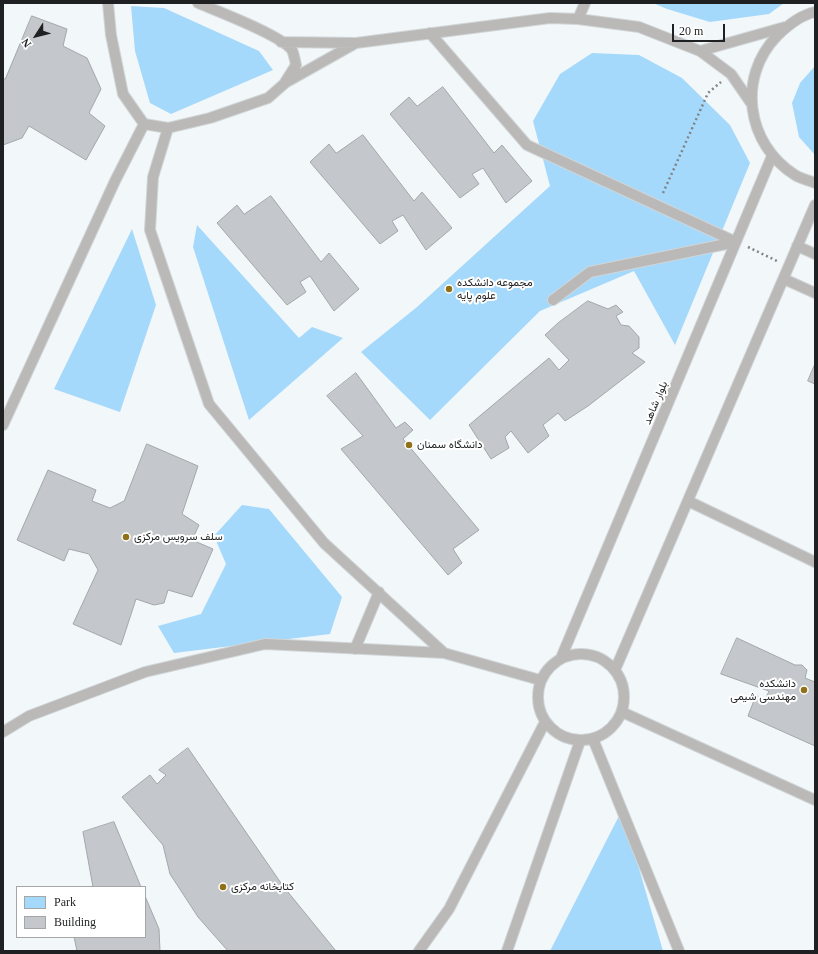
<!DOCTYPE html>
<meta charset="utf-8">
<style>
body{margin:0}
#map{position:relative;width:818px;height:954px;overflow:hidden;background:#f2f7fa;font-family:"Times New Roman",serif}
canvas{display:block}
.frame{position:absolute;inset:0;border:4px solid #1e2021;pointer-events:none}
.legend{position:absolute;left:16px;top:886px;width:130px;height:52px;box-sizing:border-box;background:#fff;border:1px solid #a5a6a6;margin:0;padding:5px 7px;list-style:none;font-size:12px;color:#1e2021}
.legend li{display:flex;align-items:center;gap:8px;height:20px}
.legend b{width:20px;border:1px solid #a5a6a6}
.north{position:absolute;left:16px;top:16px;width:40px;height:40px;-webkit-text-stroke:3px #fff;paint-order:stroke;rotate:234deg;font-size:11px;font-weight:700;line-height:16px;text-align:center;color:#1e2021}
.north::after{content:'';display:block;margin:auto;width:14px;height:18px;background:#1e2021;clip-path:polygon(50% 0,100% 100%,50% 72%,0 100%)}
.scale{position:absolute;left:672px;top:24px;width:53px;height:18px;box-sizing:border-box;border:2px solid #1e2021;border-top:0;padding-left:5px;font-size:12px;line-height:14px;white-space:nowrap;color:#1e2021;-webkit-text-stroke:3px #fff;paint-order:stroke}
</style>
<div id="map">
<canvas width="818" height="954"></canvas>
<div class="frame"></div>
<ul class="legend">
<li><b style="height:11px;background:#a5d9fb"></b>Park</li>
<li><b style="height:11px;background:#c4c8cc"></b>Building</li>
</ul>
<div class="north">N</div>
<div class="scale">20 m</div>
</div>
<script>
const c = document.querySelector('canvas').getContext('2d');
c.lineJoin = 'round';
function fillPath(path, color) { c.fillStyle = color; c.fill(path, 'evenodd'); }
function strokePath(path, color, width, dash) { c.strokeStyle = color; c.lineWidth = width; c.lineCap = dash ? 'butt' : 'round'; c.setLineDash(dash || []); c.stroke(path); }
function drawText(font, color, halo, rows, align = 'center') {
  c.font = font + ' "Times New Roman",Vazirmatn,serif'; c.lineWidth = 4; c.setLineDash([]); c.textBaseline = 'middle'; c.strokeStyle = halo; c.fillStyle = color; for (const [text, x, y, turn = 0] of rows) {
    c.save(); c.translate(x, y); c.rotate((+turn || 0) * Math.PI / 180); c.textAlign = isNaN(turn) ? turn : align; if (halo) c.strokeText(text, 0, 0); c.fillText(text, 0, 0); c.restore();
  }
}
const green = new Path2D(`
 M653,3H784L769,14L710,22L667,9Z
 M131,6L164,8L259,51L273,70L171,114L150,103L135,51Z
 M592,53L639,55L682,78L730,125L750,163L675,345L634,271L540,311L430,420L361,352L417,307L550,186L533,121L560,74Z
 M815,66V155L799,137L792,103L800,83Z
 M197,225L299,338L312,327L343,338L249,420L193,247Z
 M132,229L156,305L120,412L54,389Z
 M242,505L269,509L342,597L330,634L174,653L158,626L201,614L226,564L214,536Z
 M622,810L663,951H550Z`);
const building = new Path2D(`
 M32,16L67,29L63,46L87,58L101,89L89,113L105,126L86,160L29,126L22,138L3,145V79H5Z
 M443,87L494,153L502,145L532,181L506,203L483,168L472,174L479,184L460,198L390,114L409,97L417,106Z
 M363,135L414,201L422,192L452,228L426,250L403,215L392,221L398,231L380,244L310,162L329,144L336,153Z
 M271,196L321,262L329,253L359,289L334,311L310,276L300,282L306,292L287,305L217,223L237,205L244,214Z
 M588,301L608,309L616,305L623,312L616,316L621,325L629,326L639,337V348L632,353L645,362L588,406L565,421L558,413L543,425L549,436L528,453L511,431L505,437L509,448L491,459L469,425L549,358L559,370L569,360L545,335L558,323Z
 M815,364V384L808,381Z
 M356,373L396,428L405,422L413,430L403,439L479,530L453,549L462,563L448,575L341,449L363,436L327,396Z
 M147,444L198,466L182,514L199,525L192,540L213,549L192,597L168,590L164,603L154,605L136,599L121,645L73,624L98,570L89,554L69,549L64,561L17,540L48,470L96,490L92,501L110,508L124,501Z
 M737,638L795,665H802L807,670L805,678L815,682V746L748,716L756,695L765,700L769,691L721,674Z
 M188,748L283,886L336,951H228L198,917L170,874L163,845L122,797L150,775L157,784L166,775L159,770Z
 M114,822L141,887H93L83,832Z
 M145,896L159,929L160,951H77L74,937H145Z`);
const path = new Path2D(`
 M663,193L708,93L721,82
 M748,247L777,261`);
const lane = new Path2D(`
 M108,3L111,35L123,94L144,124L168,128L210,118L268,98L284,84L296,65C295,61 294,54 292,50C281,35 217,11 198,3
 M815,12C801,15 787,26 777,36C737,77 746,144 795,175C801,179 809,180 815,183
 M578,19L585,3
 M430,33L527,145L736,242
 M281,42L356,43L285,83
 M356,43L550,18L578,19L639,27L700,51L731,74L751,103
 M700,51L785,27
 M168,128L153,177L150,230L209,404L324,543L444,653L540,680
 M797,246L815,254
 M784,279L815,293
 M553,300L590,272L736,242
 M3,425L115,181L144,124
 M688,501L815,562
 M355,649L379,592
 M538 697a43 43 0 1 1 86 0a43 43 0 1 1-86 0Z
 M561,658L772,156
 M615,670L815,205
 M622,712L815,800
 M3,732L29,716L145,672L265,644L444,653
 M593,739L679,951
 M419,951L449,909L545,722
 M507,951L580,741`);
const markers = [
 [449,289,4,"#917117"],
 [409,445,4,"#917117"],
 [126,537,4,"#917117"],
 [804,690,4,"#917117"],
 [223,887,4,"#917117"]
];
const poiNames = [
 ["مجموعه دانشکده",457,283],
 ["علوم پایه",457,296],
 ["دانشگاه سمنان",417,445],
 ["سلف سرویس مرکزی",134,537],
 ["دانشکده",796,684,"right"],
 ["مهندسی شیمی",796,697,"right"],
 ["کتابخانه مرکزی",231,887]
];
const streetNames = [
 ["بلوار شاهد",656,403,-67]
];
fillPath(green, '#a5d9fb');
fillPath(building, '#c4c8cc');
strokePath(building, '#a2a7aa', 1);
strokePath(lane, '#d0d5d7', 12);
strokePath(path, '#808385', 2.5, [2, 3]);
strokePath(lane, '#bab9b7', 10);
for (const [x, y, r, color] of markers) { const dot = new Path2D(); dot.arc(x, y, r, 0, 2 * Math.PI); c.fillStyle = color; c.fill(dot); strokePath(dot, '#fff', 1.5); }
drawText('11px', '#1e2021', '#fff', poiNames, 'left');
drawText('11px', '#1e2021', '#fff', streetNames);
</script>
